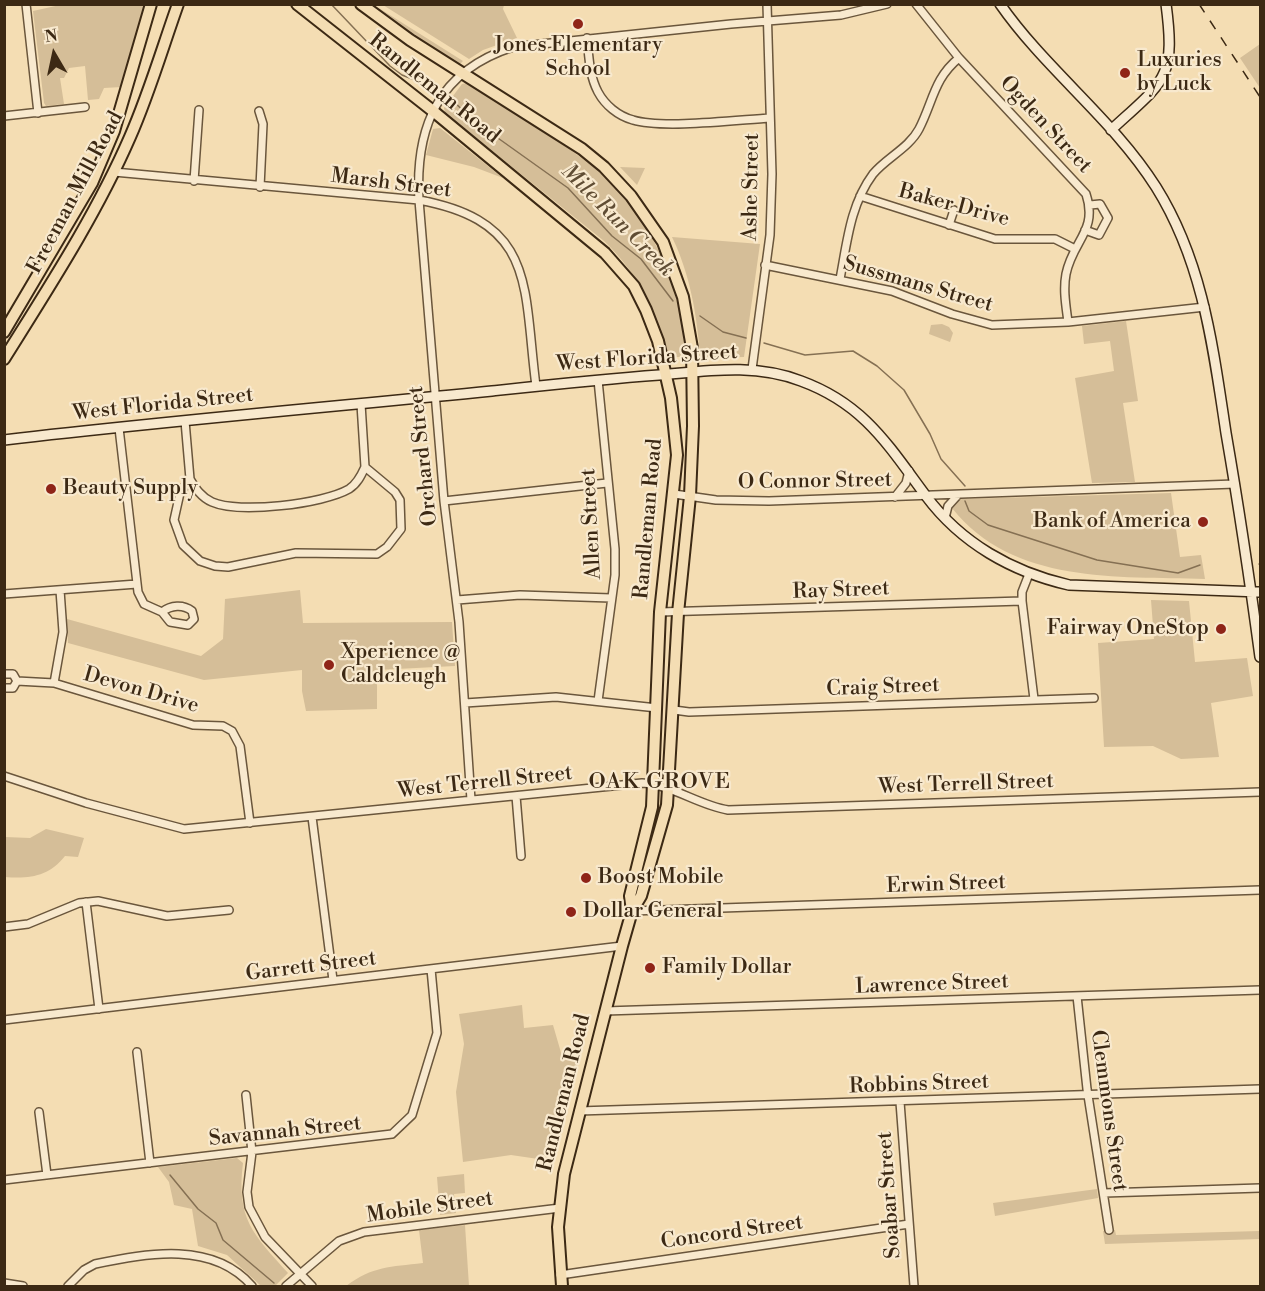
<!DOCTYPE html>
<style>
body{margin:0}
#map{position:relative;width:1265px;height:1291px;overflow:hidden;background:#f4ddb3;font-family:"Libre Bodoni",serif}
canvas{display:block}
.frame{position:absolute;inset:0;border:6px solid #3c2914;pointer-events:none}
.north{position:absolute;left:24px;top:24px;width:60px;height:60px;-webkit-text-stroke:4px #f8e9ce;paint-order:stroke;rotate:351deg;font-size:16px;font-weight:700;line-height:24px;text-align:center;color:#3c2914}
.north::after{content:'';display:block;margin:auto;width:21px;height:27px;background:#3c2914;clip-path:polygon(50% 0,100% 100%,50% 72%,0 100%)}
</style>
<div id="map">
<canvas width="1265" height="1291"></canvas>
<div class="frame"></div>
<div class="north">N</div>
</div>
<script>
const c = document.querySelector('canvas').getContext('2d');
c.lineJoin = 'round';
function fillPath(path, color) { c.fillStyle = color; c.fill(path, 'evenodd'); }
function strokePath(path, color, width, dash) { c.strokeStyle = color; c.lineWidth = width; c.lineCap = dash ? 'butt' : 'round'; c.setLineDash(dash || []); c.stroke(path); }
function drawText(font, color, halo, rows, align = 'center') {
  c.font = font + ' "Libre Bodoni",serif'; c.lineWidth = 4.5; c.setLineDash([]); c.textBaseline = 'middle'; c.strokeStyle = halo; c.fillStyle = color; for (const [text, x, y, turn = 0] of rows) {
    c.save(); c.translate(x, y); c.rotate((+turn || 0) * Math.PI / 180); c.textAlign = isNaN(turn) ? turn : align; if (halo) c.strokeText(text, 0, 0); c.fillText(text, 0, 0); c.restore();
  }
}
const green = new Path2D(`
 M60,5H146L122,87L104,88L99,99L88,100L85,66L69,68L64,78H60L64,104L46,106L44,103L33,11Z
 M369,5H374L463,61L460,64L412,35Z
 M383,5H504L503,9L517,38L483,50L469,59Z
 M1260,44V88L1240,58Z
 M467,83C508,110 552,135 591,165C648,209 681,282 685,353L680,357H672L668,353C654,307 639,275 604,241L445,113L444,108L462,84Z
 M440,128L503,178L474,167L426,155L433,129Z
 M620,167L645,168L637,185Z
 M672,237L760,244L744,357L703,358L700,355C697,315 690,274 672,237Z
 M1126,321L1138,401L1123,403L1135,482L1092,483L1075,378L1114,371L1110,341L1084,344L1082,326Z
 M942,324L949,327L953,333L950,342L929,334L931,325Z
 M1171,493L1180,557L1201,555L1205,579C1118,576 1013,585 952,508L957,500L962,499Z
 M300,590L303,623L452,622L455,666L377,670V709L306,711L302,691V670L204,680L68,643L67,619L201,656L223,639L225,599Z
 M1151,600L1189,601L1195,662L1247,658L1253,696L1211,703L1219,757L1181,759L1153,746L1104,747L1098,643L1154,639Z
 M46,829L84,838L78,857L65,856C49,876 31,879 5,877V837L30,838Z
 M522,1005L524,1028L553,1025L562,1056L578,1060L552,1161L511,1155L463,1162L456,1092L464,1044L459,1014Z
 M237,1158L243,1163C236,1219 253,1234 288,1273L275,1286H261L227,1255L198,1246L192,1209L174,1205L169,1182L158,1167Z
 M464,1174L465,1193L454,1194L456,1213L440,1215L437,1177Z
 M1097,1189L1098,1198L995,1216L993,1203Z
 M465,1225L469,1286H346C373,1266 390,1267 423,1263L419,1230Z
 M1115,1230L1116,1235L1260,1231V1239L1105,1244L1103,1231Z`);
const stream = new Path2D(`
 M331,4L390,66L402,75L435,88
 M451,99L474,121L568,188L612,236L641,259L673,301
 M700,316L723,332L746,338
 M764,343L805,355L853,351L877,366L904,390L930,434L941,459L965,486
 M965,501L969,511L988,525L1097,560L1178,573L1200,565
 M1259,564L1260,565
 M170,1175L198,1209L216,1223L223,1240L274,1283`);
const street = new Path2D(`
 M26,4L38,113
 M916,4L959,58L1086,194C1098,231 1073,240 1066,274C1063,290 1066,306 1068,322
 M587,38C589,56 589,75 598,92C605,105 618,116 633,120C662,129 737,120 770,118
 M259,111L263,124L260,187
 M4,116L85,107
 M114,172L419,200C537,222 523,287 536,386
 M194,181L199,110
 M860,196L995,239H1055L1075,249
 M949,225L954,210
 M1085,230L1099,235L1108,218L1100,204L1090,205
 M765,265L892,291L952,314L992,325L1068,322L1205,307
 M840,279C847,243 850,205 873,174C886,158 909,148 919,129C933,102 934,78 959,58
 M752,369L770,235L772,174L767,4
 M598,380L615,549V575L598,701
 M185,421L190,479L180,493L174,520L183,545L200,561L215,566L228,567L296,553L377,554L387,547L401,529L400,500L395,492L365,467L361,404
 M119,428L138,592L144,604L162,612L170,622L188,625L194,619L192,611C183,604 171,605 162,612
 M190,479C196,489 201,497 212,502C239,514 323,504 349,489C357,484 361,476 365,467
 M674,494L716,500L769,501L1235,484
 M895,497L906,483L909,471
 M444,501L607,483
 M945,518L948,506L958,495
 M1029,574L1022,592V601L1034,699
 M4,594L137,584
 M457,600L520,595L611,598
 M660,612L1022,601
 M4,674H13L17,681L13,688H4
 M17,681L54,683L193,725L223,726L232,731L240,746L250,823
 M54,683L63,632L60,590
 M465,703L556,697L657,708
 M674,710L689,712L1094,698
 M4,776L86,803L184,829L642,783C673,785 698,805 728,810L1260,792
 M516,796L521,856
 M471,800L459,622L444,501L419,200C415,127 438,71 513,47L731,24L841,15L887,4
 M312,817L333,980
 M86,902L99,1009
 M632,911L1260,890
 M4,927L28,924L79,903L98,901L167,916L229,910
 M1077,996L1087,1089L1109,1230
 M605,1011L1260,990
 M4,1020L622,946
 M137,1052L150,1163
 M246,1095L252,1152L247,1192L249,1207L265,1237L312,1286
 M900,1102L914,1286
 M579,1111L1260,1089
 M39,1112L47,1175
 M4,1180L392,1134L412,1115L437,1033L431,969
 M1104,1193L1260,1188
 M560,1275L909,1224
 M4,1283L23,1286
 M68,1286L84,1270L95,1264C148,1253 213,1241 252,1286
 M286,1286L339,1241L364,1232L560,1208`);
const secondary = new Path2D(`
 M1000,4C1046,70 1113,119 1156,187C1203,262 1213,347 1226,433C1239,508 1250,582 1260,657
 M1111,130C1164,81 1176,80 1166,4
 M4,440C167,421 330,407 492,391C548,385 603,379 659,375C707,371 754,363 801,381C864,404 888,445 926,496C961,543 1012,572 1069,585L1260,592`);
const primary = new Path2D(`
 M297,4L433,111L605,253L634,286L646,310L658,341L671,398L677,455L660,612L652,807L630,896L632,911
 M361,4L410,40L582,149L604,167L631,196L663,242L683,297L692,348L693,426L690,496L678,613L667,805L641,896L632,911L622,946L564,1174L558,1227L562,1286
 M4,332L92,183L114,131L151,4
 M4,359C49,287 96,215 130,137C149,94 162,49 178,4`);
const rail = new Path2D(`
 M1199,4L1260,97`);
const markers = [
 [578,24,6,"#8f2418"],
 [1125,73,6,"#8f2418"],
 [51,489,6,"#8f2418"],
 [1203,522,6,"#8f2418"],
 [1221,629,6,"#8f2418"],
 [329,665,6,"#8f2418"],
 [586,878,6,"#8f2418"],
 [571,912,6,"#8f2418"],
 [650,968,6,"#8f2418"]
];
const poiNames = [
 ["Jones Elementary",578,46,"center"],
 ["School",578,70,"center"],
 ["Luxuries",1137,61],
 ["by Luck",1137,85],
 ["Beauty Supply",63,489],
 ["Bank of America",1191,522,"right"],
 ["Fairway OneStop",1209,629,"right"],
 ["Xperience @",341,653],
 ["Caldcleugh",341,677],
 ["Boost Mobile",598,878],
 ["Dollar General",583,912],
 ["Family Dollar",662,968]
];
const streetNames = [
 ["Randleman Road",434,89,39],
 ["Ogden Street",1045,125,47],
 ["Marsh Street",391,184,7],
 ["Ashe Street",752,187,-89],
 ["Freeman Mill Road",76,193,-62],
 ["Baker Drive",954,206,15],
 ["Sussmans Street",918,285,16],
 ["West Florida Street",647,359,-4],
 ["West Florida Street",163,405,-6],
 ["Orchard Street",424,456,-96],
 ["O Connor Street",815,482,-1],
 ["Randleman Road",649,519,-85],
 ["Allen Street",592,524,-93],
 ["Ray Street",841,591,-2],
 ["Craig Street",883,688,-2],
 ["Devon Drive",141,691,16],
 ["West Terrell Street",485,783,-6],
 ["West Terrell Street",966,785,-2],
 ["Erwin Street",946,885,-2],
 ["Garrett Street",311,967,-7],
 ["Lawrence Street",932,985,-2],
 ["Robbins Street",919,1085,-2],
 ["Randleman Road",565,1093,-76],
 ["Clemmons Street",1108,1111,82],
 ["Savannah Street",285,1132,-6],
 ["Soabar Street",890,1195,-94],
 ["Mobile Street",430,1208,-8],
 ["Concord Street",732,1233,-8]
];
const waterNames = [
 ["Mile Run Creek",617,221,45]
];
const neighbourhoodNames = [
 ["OAK GROVE",660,783]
];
fillPath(green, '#d5be98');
strokePath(stream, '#857053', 1.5);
strokePath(street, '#6a563c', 10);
strokePath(secondary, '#3c2914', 12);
strokePath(primary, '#3c2914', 14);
strokePath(street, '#f8e9ce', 7);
strokePath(secondary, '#f8e9ce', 9);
strokePath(primary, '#f4ddb3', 10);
strokePath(rail, '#3c2914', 1.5, [10, 10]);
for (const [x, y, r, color] of markers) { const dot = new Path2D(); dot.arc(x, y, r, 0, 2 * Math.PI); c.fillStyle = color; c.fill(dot); strokePath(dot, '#f8e9ce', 2); }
drawText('21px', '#3c2914', '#f8e9ce', poiNames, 'left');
drawText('21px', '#3c2914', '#f8e9ce', streetNames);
drawText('italic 22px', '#604d34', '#f8e9ce', waterNames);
c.letterSpacing = '1.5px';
drawText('22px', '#3c2914', '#f8e9ce', neighbourhoodNames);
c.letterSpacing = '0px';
</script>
